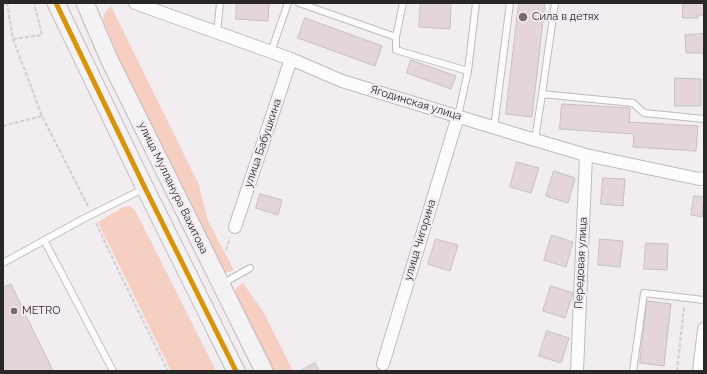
<!DOCTYPE html>
<meta charset="utf-8">
<style>
body{margin:0}
#map{position:relative;width:707px;height:374px;overflow:hidden;background:#f1edf0;font-family:Raleway,sans-serif}
canvas{display:block}
.frame{position:absolute;inset:0;border:4px solid #2a2729;pointer-events:none}
</style>
<div id="map">
<canvas width="707" height="374"></canvas>
<div class="frame"></div>
</div>
<script>
const c = document.querySelector('canvas').getContext('2d');
c.lineJoin = 'round';
function fillPath(path, color) { c.fillStyle = color; c.fill(path, 'evenodd'); }
function strokePath(path, color, width, dash) { c.strokeStyle = color; c.lineWidth = width; c.lineCap = dash ? 'butt' : 'round'; c.setLineDash(dash || []); c.stroke(path); }
function drawText(font, color, halo, rows, align = 'center') {
  c.font = font + ' Raleway,sans-serif'; c.lineWidth = 4; c.setLineDash([]); c.textBaseline = 'middle'; c.strokeStyle = halo; c.fillStyle = color; for (const [text, x, y, turn = 0] of rows) {
    c.save(); c.translate(x, y); c.rotate((+turn || 0) * Math.PI / 180); c.textAlign = isNaN(turn) ? turn : align; if (halo) c.strokeText(text, 0, 0); c.fillText(text, 0, 0); c.restore();
  }
}
const green = new Path2D(`
 M111,6L199,185L208,221L234,270C229,272 227,274 222,270L133,91L103,20C104,13 106,10 111,6Z
 M130,206L135,210L216,371H171L98,222L123,207Z
 M243,283L264,313L293,371H273L235,292L237,287Z`);
const building = new Path2D(`
 M237,3H269L268,21L236,19Z
 M421,3H451L450,29L419,27Z
 M519,3H545L532,117L506,114Z
 M683,3H704V15H698V18H683Z
 M305,18L382,46L375,66L298,38Z
 M704,34V53H686L685,35Z
 M411,60L456,76L451,89L407,73Z
 M675,78L701,79V106H675Z
 M562,104L630,108L629,122L698,126L696,151L633,147L634,134L560,129Z
 M517,162L539,168L531,193L510,187Z
 M554,171L575,178L568,203L546,196Z
 M603,178L625,179L623,206L601,204Z
 M260,194L282,200L278,215L256,208Z
 M694,196L704,197L702,217L691,215Z
 M552,235L573,242L566,267L544,260Z
 M436,239L458,245L450,271L428,264Z
 M600,239L623,241L620,267L598,265Z
 M646,243L668,244L667,270L644,269Z
 M11,284L35,334L53,371H3V288Z
 M551,286L573,293L565,318L543,311Z
 M647,301L671,304L664,366L640,363Z
 M547,331L569,338L561,363L539,356Z
 M315,363L319,371H302V370Z`);
const path = new Path2D(`
 M7,3L13,39L42,116L88,206
 M13,39L42,35L34,3
 M3,126L42,116
 M96,223L120,274L168,371
 M226,250L230,238
 M677,371L684,307`);
const service = new Path2D(`
 M299,3L396,37
 M403,3L396,37V50L468,71
 M217,32L220,3
 M271,52L288,3
 M542,94L633,103L644,113L704,119
 M458,116L468,71L476,3
 M494,128L510,3
 M535,140L542,94L555,3
 M44,240L113,371
 M3,263L83,219L145,188
 M222,284L250,268
 M633,371L644,293L704,300`);
const minor = new Path2D(`
 M135,3L291,59L342,81L535,140L586,155L699,179L704,178
 M235,227L291,59
 M383,364L458,116
 M577,371L586,155
 M699,371L704,329`);
const secondary = new Path2D(`
 M56,3L145,188L236,371
 M85,3L109,59L264,371`);
const bus1 = new Path2D(`
 M56,3L145,188L236,371`);
const markers = [
 [523,17,5,"#706c6f"],
 [14,311,4,"#706c6f"]
];
const poiNames = [
 ["Сила в детях",532,17],
 ["METRO",22,311]
];
const streetNames = [
 ["Ягодинская улица",416,103,17],
 ["улица Бабушкина",263,143,-71],
 ["улица Мулланура Вахитова",173,188,64],
 ["улица Чигорина",420,240,-73],
 ["Передовая улица",581,263,-87]
];
fillPath(green, '#f6cec2');
fillPath(building, '#e4d5d9');
strokePath(building, '#c4c0c2', 1);
strokePath(service, '#bebabd', 8);
strokePath(minor, '#bebabd', 14);
strokePath(secondary, '#bebabd', 19);
strokePath(path, '#d0ced0', 2, [4, 2]);
strokePath(service, '#fdfcfd', 6);
strokePath(minor, '#fdfcfd', 12);
strokePath(secondary, '#f4f2f5', 17);
strokePath(bus1, '#d89306', 5);
for (const [x, y, r, color] of markers) { const dot = new Path2D(); dot.arc(x, y, r, 0, 2 * Math.PI); c.fillStyle = color; c.fill(dot); strokePath(dot, '#f3ebf1', 1.5); }
drawText('11px', '#2a2729', '#f3ebf1', poiNames, 'left');
drawText('11px', '#2a2729', '#f3ebf1', streetNames);
</script>
